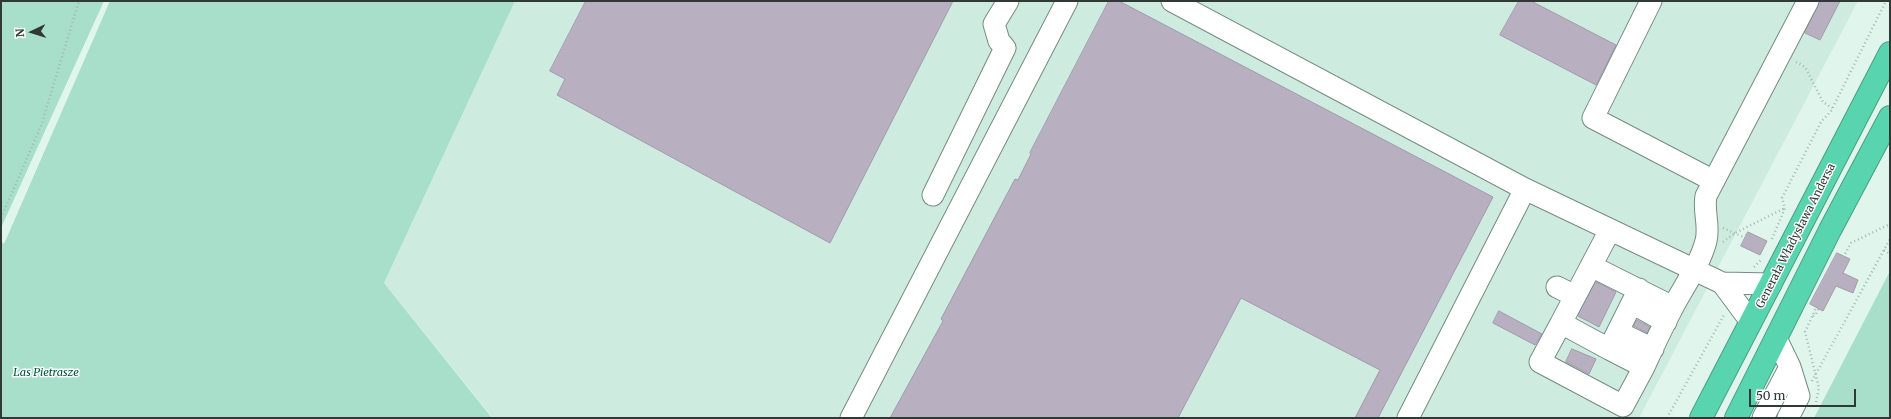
<!DOCTYPE html>
<meta charset="utf-8">
<style>
body{margin:0}
#map{position:relative;width:1891px;height:419px;overflow:hidden;background:#e0f6ed;font-family:Merriweather,serif}
canvas{display:block}
.frame{position:absolute;inset:0;border:2px solid #313936;pointer-events:none}
.north{position:absolute;left:12px;top:12px;width:40px;height:40px;-webkit-text-stroke:3px #fafefc;paint-order:stroke;rotate:266deg;font-size:11px;font-weight:700;line-height:16px;text-align:center;color:#313936}
.north::after{content:'';display:block;margin:auto;width:14px;height:18px;background:#313936;clip-path:polygon(50% 0,100% 100%,50% 72%,0 100%)}
.scale{position:absolute;left:1749px;top:389px;width:107px;height:18px;box-sizing:border-box;border:2px solid #313936;border-top:0;padding-left:5px;font-size:12px;line-height:14px;white-space:nowrap;color:#313936;-webkit-text-stroke:3px #fafefc;paint-order:stroke}
</style>
<div id="map">
<canvas width="1891" height="419"></canvas>
<div class="frame"></div>
<div class="north">N</div>
<div class="scale">50 m</div>
</div>
<script>
const c = document.querySelector('canvas').getContext('2d');
c.lineJoin = 'round';
function fillPath(path, color) { c.fillStyle = color; c.fill(path, 'evenodd'); }
function strokePath(path, color, width, dash) { c.strokeStyle = color; c.lineWidth = width; c.lineCap = dash ? 'butt' : 'round'; c.setLineDash(dash || []); c.stroke(path); }
function drawText(font, color, halo, rows, align = 'center') {
  c.font = font + ' Merriweather,serif'; c.lineWidth = 3; c.setLineDash([]); c.textBaseline = 'middle'; c.strokeStyle = halo; c.fillStyle = color; for (const [text, x, y, turn = 0] of rows) {
    c.save(); c.translate(x, y); c.rotate((+turn || 0) * Math.PI / 180); c.textAlign = isNaN(turn) ? turn : align; if (halo) c.strokeText(text, 0, 0); c.fillText(text, 0, 0); c.restore();
  }
}
const built = new Path2D(`
 M515,1H1858L1639,418H493L384,283Z`);
const green = new Path2D(`
 M1,1H104L1,228Z
 M110,1H515L384,283L492,418H1V241L4,244Z
 M1890,271V418H1814Z`);
const building = new Path2D(`
 M586,1H953L830,243L557,95L565,79L550,71Z
 M1109,1H1119L1493,197L1378,418H1355L1380,370L1241,298L1178,418H890L943,321L941,319L1015,179L1018,180L1031,154L1030,153Z
 M1519,1H1531L1616,45L1596,85L1500,35Z
 M1820,1H1840L1820,40L1805,33Z
 M1748,232L1767,241L1760,255L1741,246Z
 M1837,253L1850,259L1843,273L1858,280L1853,293L1836,286L1823,311L1810,304Z
 M1596,282L1616,292L1599,327L1578,316Z
 M1499,311L1542,334L1535,345L1493,323Z
 M1637,320L1650,327L1647,333L1634,326Z
 M1572,349L1596,359L1589,374L1566,362Z`);
const path = new Path2D(`
 M1796,62L1805,67L1823,102L1832,108
 M1,218L41,126L79,1
 M1723,228L1752,241
 M1745,236H1751L1756,239
 M1772,239L1785,208L1782,198L1821,122L1831,111L1886,1
 M1723,242L1735,233L1785,208
 M1884,250L1890,254
 M1754,267L1762,259
 M1813,316L1816,314L1829,290
 M1812,381L1890,239
 M1816,402L1819,388L1805,332L1816,308L1851,243L1890,224
 M1667,418L1724,315`);
const minor = new Path2D(`
 M1172,1L1525,189L1722,283L1771,284
 M1651,1L1593,118L1714,181
 M933,195L1005,48L999,41L994,24L1008,1
 M1591,266L1673,307
 M1722,283L1751,322
 M1557,287L1575,296
 M1639,289L1609,349L1644,367C1653,347 1663,326 1673,307C1684,286 1700,264 1706,241C1710,225 1703,212 1706,196L1808,1
 M1632,303L1666,322
 M1561,323L1610,230
 M1618,332L1653,349
 M1776,338L1790,367L1799,396L1788,418
 M1609,349L1561,323L1540,362L1623,406L1644,367
 M851,418L1067,1
 M1408,418L1525,189
 M1763,418L1790,367`);
const highway = new Path2D(`
 M1701,418L1890,53
 M1736,418L1830,230L1890,117`);
const streetNames = [
 ["Generała Władysława Andersa",1796,236,-63]
];
const parkNames = [
 ["Las Pietrasze",46,373]
];
fillPath(built, '#cdecdf');
fillPath(green, '#a7dfca');
fillPath(building, '#b8b0c1');
strokePath(building, '#a29aab', 1);
strokePath(minor, '#768b83', 23);
strokePath(highway, '#4a9e85', 24);
strokePath(path, '#a6b8b1', 2.5, [1, 3]);
strokePath(minor, '#fff', 21);
strokePath(highway, '#58d5af', 22);
drawText('11px', '#313936', '#fafefc', streetNames);
drawText('italic 11px', '#004f3c', '#fafefc', parkNames);
</script>
